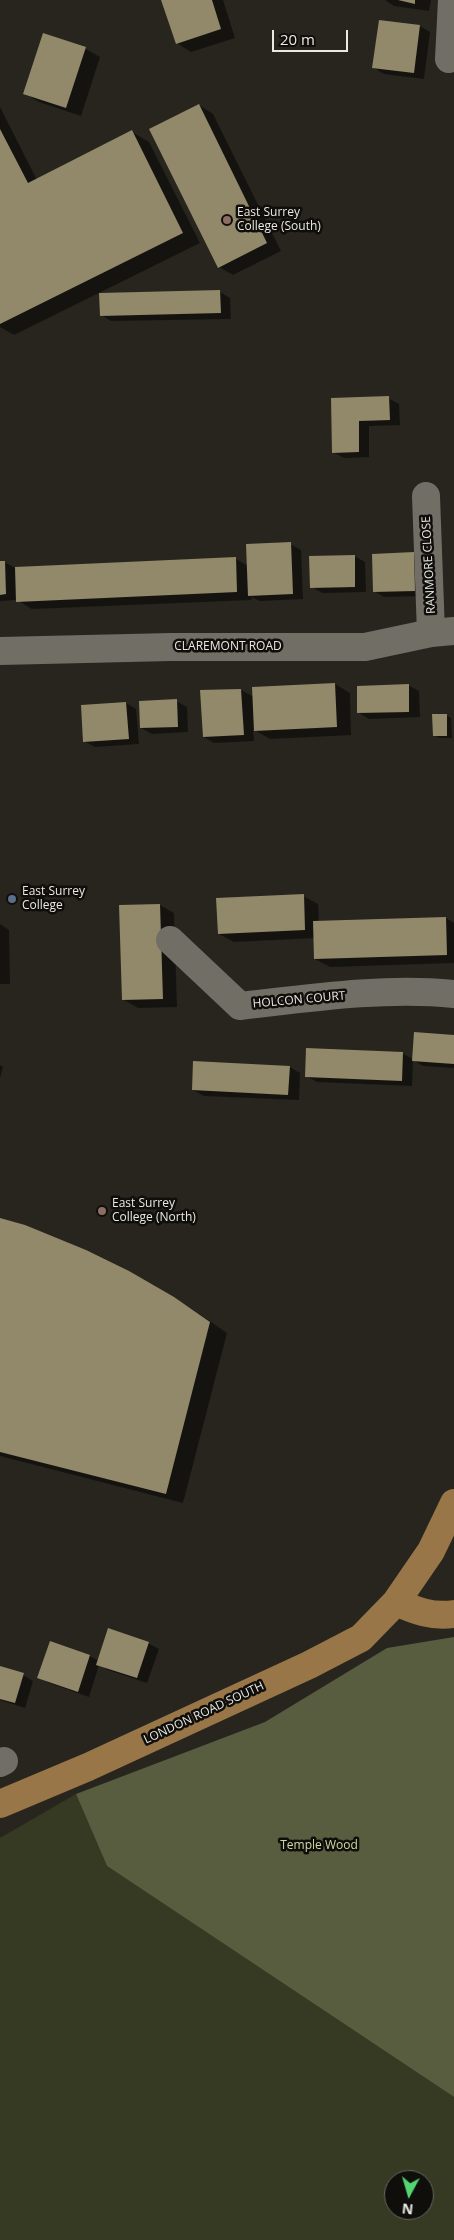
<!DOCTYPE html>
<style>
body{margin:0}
#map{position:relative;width:454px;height:2240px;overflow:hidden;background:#27251e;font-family:"Open Sans",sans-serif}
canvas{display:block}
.north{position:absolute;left:384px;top:2170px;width:50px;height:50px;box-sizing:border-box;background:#0f0e0b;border:1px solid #666561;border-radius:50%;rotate:186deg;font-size:14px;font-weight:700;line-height:20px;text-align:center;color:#e9e8e3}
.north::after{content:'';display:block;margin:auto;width:18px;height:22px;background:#53d672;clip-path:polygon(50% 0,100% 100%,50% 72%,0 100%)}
.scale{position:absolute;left:272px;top:30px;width:76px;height:22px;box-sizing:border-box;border:2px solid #e9e8e3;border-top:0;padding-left:6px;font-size:15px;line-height:18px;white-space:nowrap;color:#e9e8e3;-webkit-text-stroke:4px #0f0e0b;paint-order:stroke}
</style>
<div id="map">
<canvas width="454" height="2240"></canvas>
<div class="north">N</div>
<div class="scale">20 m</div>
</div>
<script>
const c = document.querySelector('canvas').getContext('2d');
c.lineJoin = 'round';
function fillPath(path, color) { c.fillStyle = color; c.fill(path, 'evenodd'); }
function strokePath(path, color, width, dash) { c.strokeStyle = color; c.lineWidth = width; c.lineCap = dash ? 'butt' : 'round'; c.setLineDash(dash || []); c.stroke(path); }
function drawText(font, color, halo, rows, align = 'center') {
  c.font = font + ' "Open Sans",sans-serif'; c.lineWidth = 5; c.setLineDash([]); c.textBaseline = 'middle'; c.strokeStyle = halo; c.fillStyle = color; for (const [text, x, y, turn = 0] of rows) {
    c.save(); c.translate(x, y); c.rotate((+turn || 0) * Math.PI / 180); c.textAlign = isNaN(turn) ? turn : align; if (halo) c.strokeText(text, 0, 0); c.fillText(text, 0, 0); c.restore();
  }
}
const green = new Path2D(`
 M76,1794L107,1866L454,2097V2240H0V1838ZM394,2180H424V2210H394Z`);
const forest = new Path2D(`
 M454,1637V2097L107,1866L76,1794L265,1722L387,1648Z`);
const shadow = new Path2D(`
 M162,0H223L235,38L191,52L177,43Z
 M385,0H431L429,11L394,6Z
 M380,21L420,26L430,32L424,79L384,74L374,68Z
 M44,35L86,49L100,57L81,116L39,102L24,93Z
 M199,105L213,114L281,251L233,275L219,267Z
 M0,107L37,180L132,132L149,142L200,243L14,335L0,327Z
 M220,292L230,298L231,319L111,321L101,315Z
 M388,398L399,404L400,425L369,426V457L344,458L333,452L332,399Z
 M290,544L301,550L303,599L260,601L251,597L252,600L32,609L17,600L0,601V562H4L15,568L236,559L248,566Z
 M414,554L424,560L425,596L384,597L374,591Z
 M354,556L365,562L366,592L322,593L312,587Z
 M335,684L350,693L351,735L270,739L253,729L254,741L214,743L204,737L241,690L254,697L253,688Z
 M408,685L419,691L420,717L369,719L359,713Z
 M176,701L187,707L188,732L152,734L141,728Z
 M126,703L136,709L139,744L95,747L84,741Z
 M446,715L451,718L452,738H439L434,735Z
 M303,896L318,904L319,922L446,918L454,923V963L330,967L315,959V938L234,942L219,934Z
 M160,905L174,913L177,1007L138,1008L124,1000Z
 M0,924L9,930L10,984H0Z
 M454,1036V1068L423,1066L413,1060L412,1086L317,1082L306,1076L403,1054L413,1059Z
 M0,1065L3,1067L0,1078Z
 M290,1067L300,1073L299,1100L204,1096L193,1090Z
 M0,1220L128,1272L192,1309L227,1333L183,1503L0,1456Z
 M50,1643L90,1656L99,1661L148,1643L159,1649L147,1683L108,1670L99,1665L89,1697L49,1683L39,1677Z
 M0,1668L23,1675L33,1681L25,1708L0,1700Z`);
const building = new Path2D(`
 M161,0H212L221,29L176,44Z
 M398,0H415V4Z
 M379,20L420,25L414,73L372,68Z
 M43,33L86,47L66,108L23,94Z
 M199,104L267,243L218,268L149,129Z
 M0,129L28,183L132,130L183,233L0,324Z
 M220,290L221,313L100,316L99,293Z
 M389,396L390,420L359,421V452L332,453L331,398Z
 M291,542L293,594L248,596L246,544Z
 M414,552L415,591L373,592L372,554Z
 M355,555V587L310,588L309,556Z
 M236,557L237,592L16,602L15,567Z
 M0,561H5L6,594L0,595Z
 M335,683L337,727L254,731L252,687Z
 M409,684V712L357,713V686Z
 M241,689L244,735L203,737L200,690Z
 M177,699L178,727L140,728L139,701Z
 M126,702L129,739L83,742L81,705Z
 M432,714H447V736H433Z
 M304,894L305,930L218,934L216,898Z
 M160,904L163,999L122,1000L119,905Z
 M446,917L447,955L314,959L313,921Z
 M414,1032L454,1035V1064L412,1061Z
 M306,1048L403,1052L402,1081L305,1077Z
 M193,1061L290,1066L288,1095L192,1090Z
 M0,1218L25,1225L86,1250L129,1271L174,1297L210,1322L166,1494L0,1452Z
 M108,1628L149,1642L137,1678L96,1665Z
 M50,1641L90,1655L78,1692L37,1678Z
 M0,1666L24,1673L15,1703L0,1699Z`);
const minor = new Path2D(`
 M449,59L452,0
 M426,496L431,633
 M0,651L171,647H365L431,633L454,631
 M170,940L240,1006C310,998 384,987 454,994
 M0,1763L4,1761`);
const major = new Path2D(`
 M396,1602C416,1611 432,1617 454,1614
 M0,1804L88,1767L309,1665L361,1638L396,1602L431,1551L454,1503`);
const markers = [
 [227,220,5,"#8d6e63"],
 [12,899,5,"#5c6f8a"],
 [102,1211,5,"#8d6e63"]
];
const poiNames = [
 ["East Surrey",237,213],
 ["College (South)",237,227],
 ["East Surrey",22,892],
 ["College",22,906],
 ["East Surrey",112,1204],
 ["College (North)",112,1218]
];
const streetNames = [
 ["RANMORE CLOSE",429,565,-93],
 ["CLAREMONT ROAD",228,647],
 ["HOLCON COURT",299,1000,-5],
 ["LONDON ROAD SOUTH",204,1713,-25]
];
const parkNames = [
 ["Temple Wood",319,1846]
];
fillPath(green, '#363a22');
fillPath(forest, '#585d40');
fillPath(shadow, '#0007');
fillPath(building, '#92886a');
strokePath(minor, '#706e65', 28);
strokePath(major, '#997648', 28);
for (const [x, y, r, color] of markers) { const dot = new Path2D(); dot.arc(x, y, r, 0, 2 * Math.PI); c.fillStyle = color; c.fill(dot); strokePath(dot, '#0f0e0b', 2); }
drawText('12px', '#e9e8e3', '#0f0e0b', poiNames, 'left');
drawText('12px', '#e9e8e3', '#0f0e0b', streetNames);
drawText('12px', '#d0d9a1', '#0f0e0b', parkNames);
</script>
